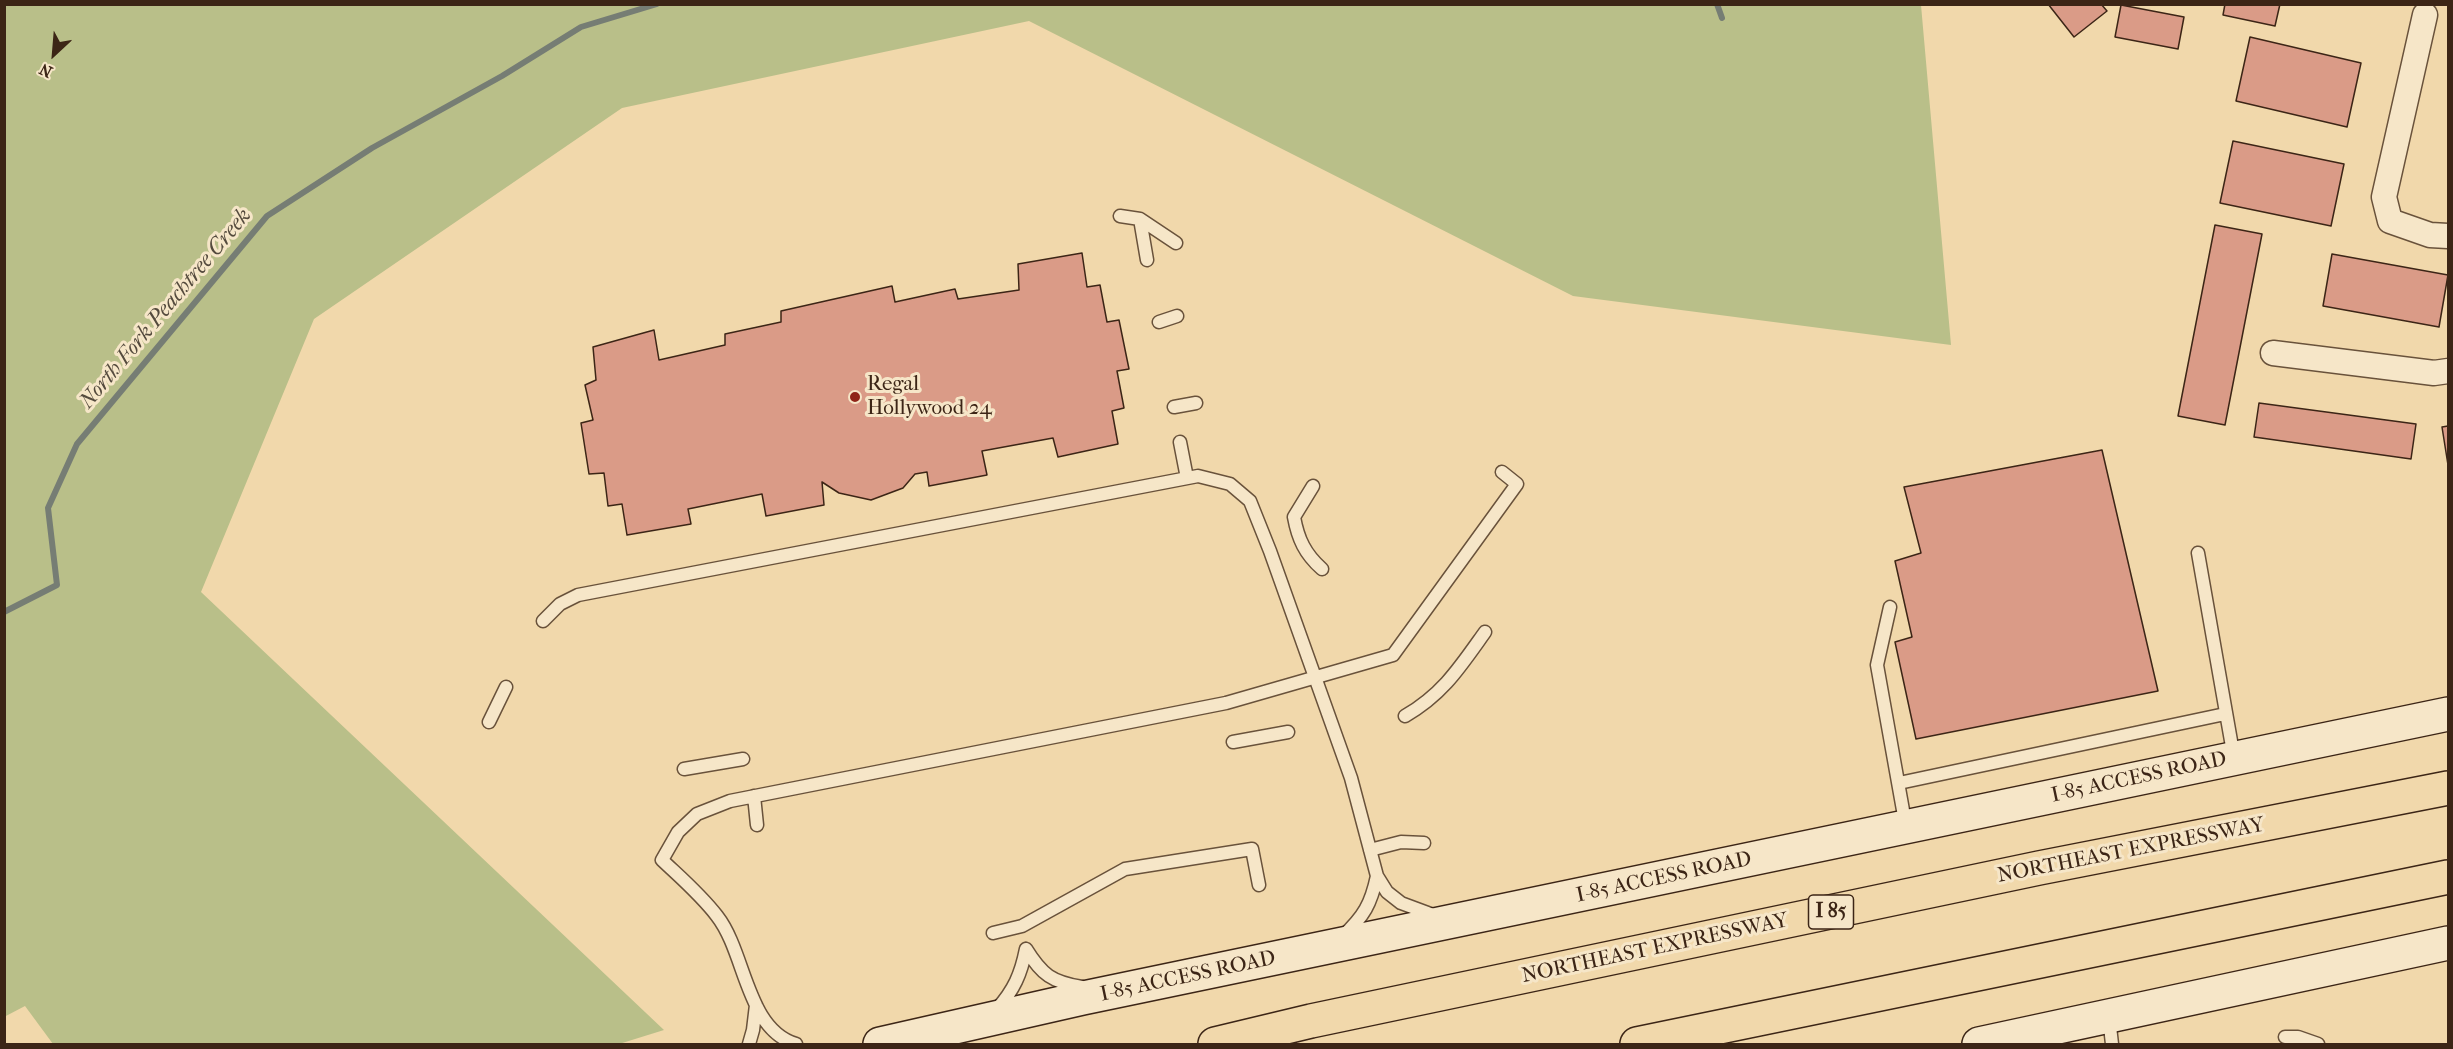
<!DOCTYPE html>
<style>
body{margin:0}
#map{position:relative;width:2453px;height:1049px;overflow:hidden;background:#f1d8ab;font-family:"IM FELL French Canon",serif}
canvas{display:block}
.frame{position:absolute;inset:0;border:6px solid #3c2516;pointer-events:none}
.north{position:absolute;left:24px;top:24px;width:60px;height:60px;-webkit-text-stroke:4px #f6e6c8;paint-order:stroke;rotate:206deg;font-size:16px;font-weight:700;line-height:24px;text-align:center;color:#3c2516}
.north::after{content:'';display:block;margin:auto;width:21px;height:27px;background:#3c2516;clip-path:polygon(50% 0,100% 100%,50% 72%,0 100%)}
</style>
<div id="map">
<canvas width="2453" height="1049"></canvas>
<div class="frame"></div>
<div class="north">N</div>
</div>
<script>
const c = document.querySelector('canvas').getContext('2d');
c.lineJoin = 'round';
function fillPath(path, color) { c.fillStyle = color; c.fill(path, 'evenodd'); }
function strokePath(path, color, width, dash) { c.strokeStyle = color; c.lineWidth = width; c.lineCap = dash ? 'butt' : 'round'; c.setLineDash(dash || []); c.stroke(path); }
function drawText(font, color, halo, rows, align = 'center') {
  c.font = font + ' "IM FELL French Canon",serif'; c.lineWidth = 6; c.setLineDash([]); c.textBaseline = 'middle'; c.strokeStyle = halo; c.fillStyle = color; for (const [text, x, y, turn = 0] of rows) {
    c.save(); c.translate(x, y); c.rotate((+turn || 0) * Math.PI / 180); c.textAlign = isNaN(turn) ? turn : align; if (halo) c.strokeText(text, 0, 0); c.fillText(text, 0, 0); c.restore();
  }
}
const green = new Path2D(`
 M4,5H1921L1951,345L1573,296L1029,21L622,108L314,319L201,592L664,1030L619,1044H53L25,1006L4,1017Z`);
const stream = new Path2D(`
 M1717,4L1722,18
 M4,612L57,585L48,508L77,444L267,216L372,148L502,76L581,27L657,4`);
const building = new Path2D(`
 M2048,4H2101L2107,11L2074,37Z
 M2225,4H2280L2275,26L2223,15Z
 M2121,5L2184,17L2178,49L2115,37Z
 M2250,37L2361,63L2347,127L2236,101Z
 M2233,141L2344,164L2331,226L2220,203Z
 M2215,225L2262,234L2225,425L2178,416Z
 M1082,253L1087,287L1100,285L1107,322L1119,320L1129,369L1117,371L1124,408L1112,411L1118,444L1058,457L1053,438L982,451L987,475L929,486L927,472L915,474L903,488L871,500L839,493L822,482L824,505L766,516L762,494L688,509L691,524L627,535L622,504L608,506L604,473L589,474L581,423L593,420L585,385L596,380L593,347L654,330L659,360L725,345V334L781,322V311L892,286L895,302L955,289L958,299L1019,290L1018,264Z
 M2332,254L2448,275L2439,327L2323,306Z
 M2259,403L2416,424L2411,459L2254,437Z
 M2448,426V465L2442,427Z
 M2102,450L2158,691L1916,739L1895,642L1912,637L1895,561L1921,553L1904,487Z`);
const service = new Path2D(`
 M1120,216L1140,219L1176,243
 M1140,219L1147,260
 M1159,322L1177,316
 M1174,407L1196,403
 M1180,442L1187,478
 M1313,486L1294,517C1298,539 1305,554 1322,569
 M2198,553L2234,758
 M1890,607L1877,665L1906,827
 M543,621L560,604L578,595L1198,476L1230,484L1250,501L1270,551L1351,778L1377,876L1387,892L1401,903L1436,916
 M1405,716C1443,694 1460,667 1485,632
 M489,722L506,687
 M1233,742L1288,732
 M684,769L743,759
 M1899,783L2225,714
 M754,796L757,825
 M1370,850L1401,842L1424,843
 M993,933L1022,926L1125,869L1252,849L1259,885
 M1343,936C1364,916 1371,904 1377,876
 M1026,949C1042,975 1052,982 1082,987
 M997,1009C1014,990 1021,974 1026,949
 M2109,1018L2112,1044
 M2285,1037H2298L2318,1044
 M749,1044L753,1030L756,1005
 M796,1044C746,1029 746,953 717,916C701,895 681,878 662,860L678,832L697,814L730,801L1226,703L1393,655L1517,484L1502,472`);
const minor = new Path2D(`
 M2425,15L2384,197L2390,221L2430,235L2448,236
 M2273,353L2434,373L2448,371`);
const secondary = new Path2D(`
 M880,1044L1083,998L2448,714
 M1979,1044L2448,943`);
const motorway = new Path2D(`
 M1215,1044L1311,1021L2039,868L2448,788
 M1637,1044L2448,877`);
const markers = [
 [855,397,6,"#8f2418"]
];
const shields = [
 [1831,912,45]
];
const shieldNames = [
 ["I 85",1831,912]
];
const poiNames = [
 ["Regal",867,385],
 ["Hollywood 24",867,409]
];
const streetNames = [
 ["I-85 ACCESS ROAD",2139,778,-12],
 ["NORTHEAST EXPRESSWAY",2131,851,-11],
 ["I-85 ACCESS ROAD",1664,878,-12],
 ["NORTHEAST EXPRESSWAY",1655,949,-12],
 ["I-85 ACCESS ROAD",1188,977,-12]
];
const waterNames = [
 ["North Fork Peachtree Creek",166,309,-50]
];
fillPath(green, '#b9bf89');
strokePath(stream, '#767d74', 6);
fillPath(building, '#da9b87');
strokePath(building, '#3c2516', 1.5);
strokePath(service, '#69523b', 15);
strokePath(minor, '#69523b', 27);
strokePath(secondary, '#3c2516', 36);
strokePath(motorway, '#3c2516', 36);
strokePath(service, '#f6e6c8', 12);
strokePath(minor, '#f6e6c8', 24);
strokePath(secondary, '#f6e6c8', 33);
strokePath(motorway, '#f1d8ab', 33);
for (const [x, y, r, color] of markers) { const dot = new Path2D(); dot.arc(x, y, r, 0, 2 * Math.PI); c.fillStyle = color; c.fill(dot); strokePath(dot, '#f6e6c8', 2); }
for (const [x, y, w] of shields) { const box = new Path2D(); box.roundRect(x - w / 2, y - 17, w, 34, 4.5); c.fillStyle = '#f6e6c8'; c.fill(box); strokePath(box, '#3c2516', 1.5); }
drawText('bold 20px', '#3c2516', null, shieldNames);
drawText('21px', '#3c2516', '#f6e6c8', poiNames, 'left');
drawText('21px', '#3c2516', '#f6e6c8', streetNames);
drawText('italic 22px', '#544a3d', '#f6e6c8', waterNames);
</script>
